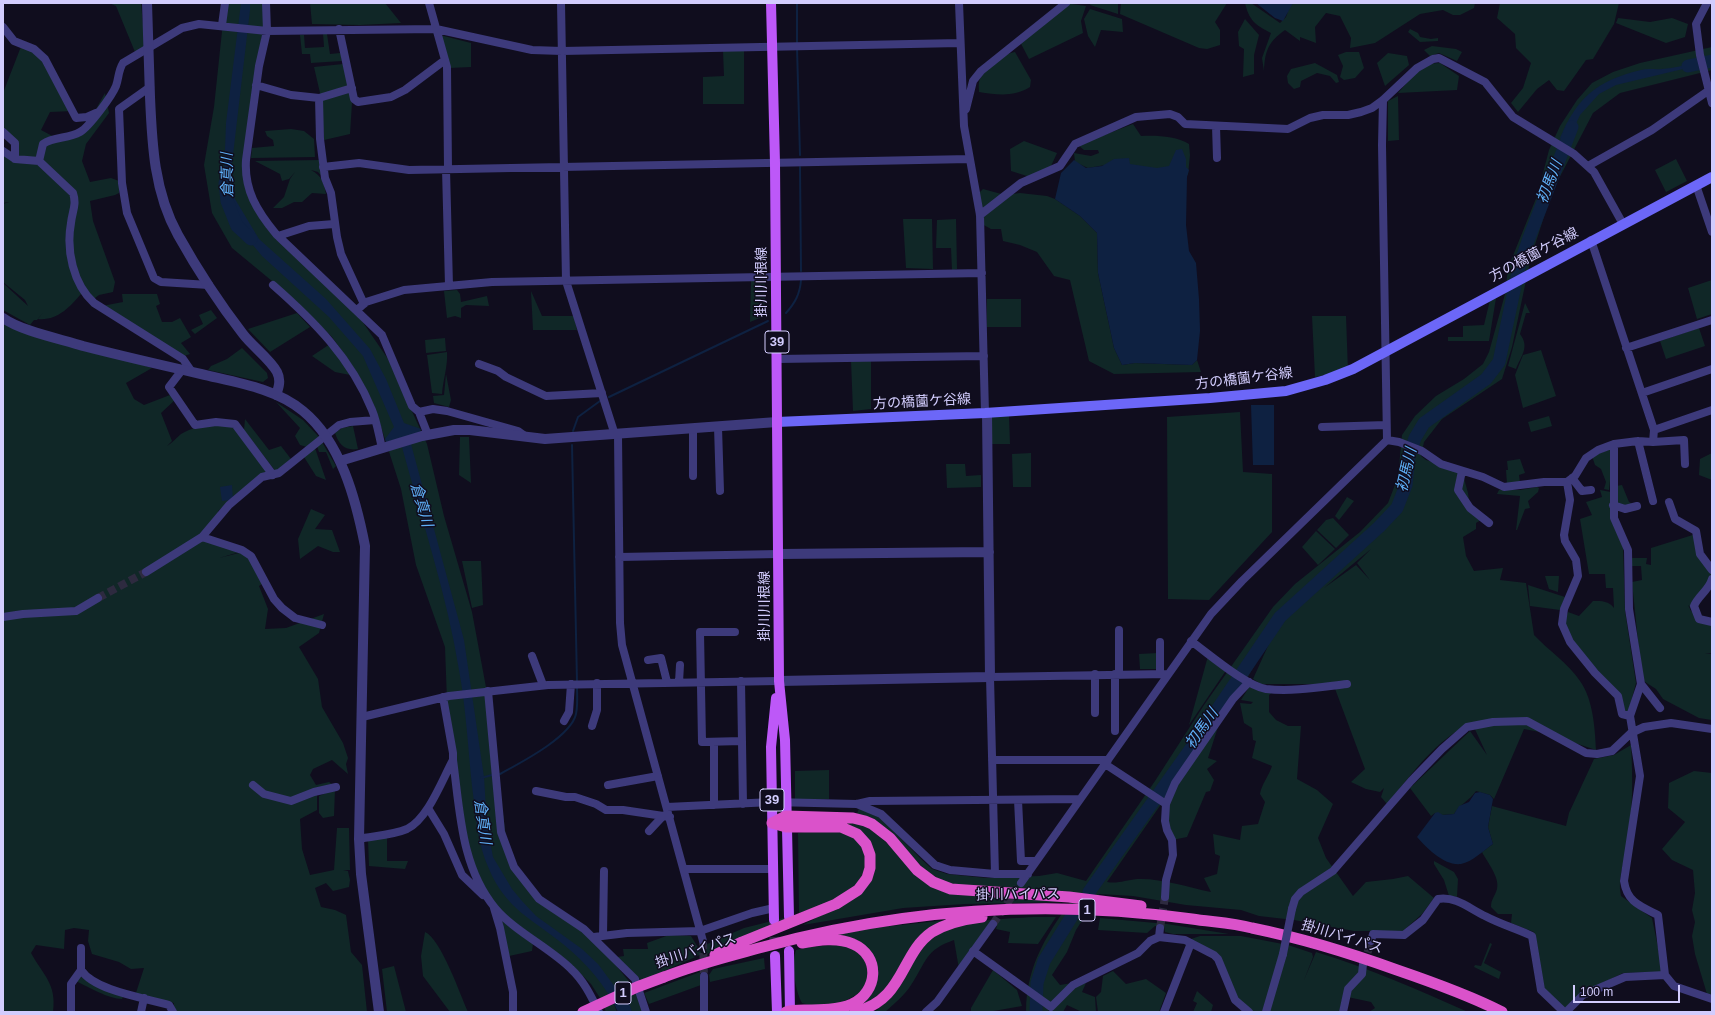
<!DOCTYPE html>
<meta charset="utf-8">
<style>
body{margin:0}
#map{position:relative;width:1715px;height:1015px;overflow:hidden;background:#100d1e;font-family:Arial,sans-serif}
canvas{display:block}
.frame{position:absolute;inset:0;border:4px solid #d2ccfd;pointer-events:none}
.scale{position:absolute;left:1573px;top:985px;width:107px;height:18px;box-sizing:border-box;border:2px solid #d2ccfd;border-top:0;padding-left:5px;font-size:12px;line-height:14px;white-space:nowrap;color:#d2ccfd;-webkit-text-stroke:3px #100d1e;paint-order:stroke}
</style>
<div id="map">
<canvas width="1715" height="1015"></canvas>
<div class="frame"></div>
<div class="scale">100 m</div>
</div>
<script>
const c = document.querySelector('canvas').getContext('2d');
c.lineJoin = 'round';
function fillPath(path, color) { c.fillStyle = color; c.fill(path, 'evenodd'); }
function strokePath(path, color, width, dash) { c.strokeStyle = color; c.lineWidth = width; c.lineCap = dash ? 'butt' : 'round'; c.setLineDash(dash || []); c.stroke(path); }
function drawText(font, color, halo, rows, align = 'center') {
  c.font = font + ' Arial,"Noto Sans JP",sans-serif'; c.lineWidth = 3; c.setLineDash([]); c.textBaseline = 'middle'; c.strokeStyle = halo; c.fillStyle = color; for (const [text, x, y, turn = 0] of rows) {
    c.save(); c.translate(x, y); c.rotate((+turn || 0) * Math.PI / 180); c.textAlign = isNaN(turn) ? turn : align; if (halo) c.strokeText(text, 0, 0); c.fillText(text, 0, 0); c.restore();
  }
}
const green = new Path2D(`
 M109,3H141L145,47L135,52L116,6Z
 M225,3H266L245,173L251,198L267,229L303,259L351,305L388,359L427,444L444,516L472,612L488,698L509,860L529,888L596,941L632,985L614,1004L617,1012H606L600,998L591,984L568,961L496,909L476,878L464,835L447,701L445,647L416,565L401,489L374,405L352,365L332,337L295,300L232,248L212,213L204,165L214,107Z
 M310,3H385L401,23L360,25L312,24Z
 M1065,3L1086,6L1081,21L1083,33L1029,59L1019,40Z
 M1091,3H1118V14L1090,5Z
 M1121,3H1227L1215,22L1220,30V45L1207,49L1199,48L1120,14Z
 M1245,3H1251L1280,23L1286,17L1291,3H1475L1474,8L1460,15H1453L1443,10L1420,14L1375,43L1350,48L1351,38L1340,16L1326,13L1315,27L1316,43L1300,37V41L1285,30C1268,42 1265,51 1264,71L1262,58L1271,33C1255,25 1249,20 1245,3Z
 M1500,3H1619L1614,24L1593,59L1586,60L1564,91L1557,90L1549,80L1537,89L1518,112L1511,103L1523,88L1531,63L1516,48L1515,34L1497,18Z
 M1090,9L1122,19L1123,32L1101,30L1095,47L1088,36L1084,19Z
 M1618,18L1650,22L1672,18L1688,24L1685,37L1666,43L1616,23Z
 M1245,19L1259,35L1254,55V74L1243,77L1244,49L1239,46L1238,32Z
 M1410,29L1418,33L1420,37L1431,39L1438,38V41L1420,42L1408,32Z
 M323,33L327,34L330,54L340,53L338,35L342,61L311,63L310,54H302L300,35H304L305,48L324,47Z
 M440,35L471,43V67L449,68Z
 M22,44L34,49L45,59L73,111L50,112L41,130L58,139H49L40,143V154L43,144C86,133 84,130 105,93L109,113L86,144L82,161L90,182L111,178L119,181V193L115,195L90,201L93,221L115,282L113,292L99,295L91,301L81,294C70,307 57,321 38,319L44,311L37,320H34L30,325L3,310V283L28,306L25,300L3,282V204L9,202L3,203V153L15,156V143L3,132V93Z
 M1432,46L1456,49L1462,52L1457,61L1439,53L1430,56L1424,50Z
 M1712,47V70L1620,93L1593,113L1552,192L1531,257L1512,347L1502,379L1442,419L1424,442L1421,456L1426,460L1462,471L1468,493L1470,508L1486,517L1476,523V529L1463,537L1466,556L1474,571L1503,568L1500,580L1526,583L1534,635C1549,651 1568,663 1580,681C1593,699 1595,728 1596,750L1545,733L1524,729L1494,799L1490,795L1476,791C1469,801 1460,804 1454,814L1442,815L1435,813L1431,816L1410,788L1470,731L1487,755L1472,723C1436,739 1412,774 1387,804L1381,797L1384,788L1380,792L1366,789L1351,782L1365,769L1334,686L1339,684H1261L1253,679L1272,637L1219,724L1208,758L1217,761L1207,769L1214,780L1210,791L1206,792L1187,837L1172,840L1164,800L1107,882C1118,884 1126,880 1137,879C1161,878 1187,887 1211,892L1204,878L1217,874L1220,856L1215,854L1213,834L1240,840L1242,826L1258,824L1265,802L1260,794C1262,783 1269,776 1272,766L1252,758L1256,741L1253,740L1252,728L1244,723L1240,703L1251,704L1253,702L1241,700L1251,684L1273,692L1269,695V712L1276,720L1288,726H1301L1297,779L1317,790L1333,804L1318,838L1326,858L1353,896L1366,882L1393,879L1408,876L1434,898L1422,914L1403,931H1354L1294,920L1259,916L1241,910L1186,905L1133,896L1099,894L1076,930L1067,952L1052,975L1060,985L1078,982L1050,1006L1048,1012H1026C1026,964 1049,931 1076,894L958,886L942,881L925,870L889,831L857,814L859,808L882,819L921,859L932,869L947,874L986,878L1039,876L1057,873L1086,881L1155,781L1204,705L1273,607L1295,584L1360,532L1388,503L1398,477L1402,435L1415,416L1436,396L1464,379L1483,364L1489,352L1505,294L1508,268L1537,196L1549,150L1560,126L1577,100L1592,83L1613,72L1640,63ZM1371,549L1357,563L1370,580L1356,565L1324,588Z
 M723,51H744V104H703V77L724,76Z
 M1015,52L1031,80L1030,87C1014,97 998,95 979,92C979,88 978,83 980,79C985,68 1003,54 1015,52Z
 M1346,52H1359L1364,68L1355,78L1344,80L1340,77L1343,66L1338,55Z
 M1388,53L1407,56L1409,65L1385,86L1377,63Z
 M1315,63L1337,75L1339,82L1336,83L1330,76L1317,73L1301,81L1300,87L1294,89L1288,83L1287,76L1291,69Z
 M1440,63L1459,76L1457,90L1398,93L1423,64Z
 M343,64L352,103L350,134L324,140L320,93L314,67Z
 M1398,96L1399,140L1388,141V101Z
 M1133,124L1141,136C1156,135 1176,136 1189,144L1190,155L1188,175L1111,164L1088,168L1075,162L1074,153L1091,156L1099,153L1098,150H1084L1078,145Z
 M291,129L304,131L314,139L315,157L251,158L252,148L274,146L273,140L267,136L265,131Z
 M1024,141L1057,153L1051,166L1030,177L1011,171L1010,149Z
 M1676,159L1687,181L1666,192L1655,170Z
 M321,160L324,179L318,172L311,170C322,176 324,183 326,194L312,193L302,202H294L282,208H273L284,197L290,179L295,172L311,170L295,172L289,179L282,181L280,174L255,161Z
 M983,189L1005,195L1020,193L1047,196L1055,199L1080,216L1097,233L1098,273L1114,348L1122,365L1135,363L1192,365L1197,360L1201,372L1114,374L1089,361L1070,280L1054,276L1037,252L1020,245L1003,241L1001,229H991L980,223L978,194Z
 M903,219H932L933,269L906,268Z
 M956,219L957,269L952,270L951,248H936L937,220Z
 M765,280V316L750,322L751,281Z
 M1712,280V314L1697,319L1688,288Z
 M457,290L460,294L461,302L487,296L489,306L466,305L461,308V318L455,316L447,318L444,291Z
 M531,291L542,316H574L577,330H533Z
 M122,294H157L160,304L156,306L162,322H172L180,318L191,337L181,343L190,354L184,356L102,306L123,302Z
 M1496,298L1489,341H1448V337H1463V326L1484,325L1490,300Z
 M987,299H1021V327H987Z
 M1525,303L1530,313H1526L1520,334C1530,347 1521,356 1516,369L1508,366Z
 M211,310L217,318L195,334L191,330L203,324L199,315Z
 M297,313L310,327L270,352L248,329Z
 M1312,316H1346L1348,371L1315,377Z
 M3,318L5,321L152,368L126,383L134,399L144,405L170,395L171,391L176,399L161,413L172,441L167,446C172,443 176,438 181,434C197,424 216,425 234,426L273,475L262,477L218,511L219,514L201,535L243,551L219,558L243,552L251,557L265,582L259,586L268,609L265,629L286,628L324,614L319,633L299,647L318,679L322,707L343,743L348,758L346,764L348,774L332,760L313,769L310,775L316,785L329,782L336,787L317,793V810L300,819L302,849L310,875L334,870L337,828H349L350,870H343L348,871L350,880L349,887L333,891L326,883L315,888L321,907L335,910L346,915L351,952L362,965L367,1012H173L174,1003L135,996L144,968L131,969L119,962L92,954L88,941L89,930L74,928L65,930L64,949L36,945L31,953C43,975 57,984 53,1012H3Z
 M1699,328L1705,346L1666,359L1660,341Z
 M445,338L446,351L426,353L425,340Z
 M330,344L350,375L335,372L312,356Z
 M242,348L267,373L268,378L263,382L208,370L211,366L227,359Z
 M1541,350L1556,396L1523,408L1515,375L1523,355Z
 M447,352C448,366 443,380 442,394L432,393L427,355Z
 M851,361H871V409L853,411Z
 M446,374L451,400L449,407L434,403L433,396L444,395Z
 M276,402L303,420L320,438L307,447L300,445L295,436L300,428Z
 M1240,412L1243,472L1272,474V532L1209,600L1168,599L1167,417Z
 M993,416H1009L1010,444H992L991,418Z
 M1549,416L1552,426L1531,432L1528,422Z
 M245,419L269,450L281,446L291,459L276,472L244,430Z
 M353,426L358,449C345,451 339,445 335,433L342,428Z
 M460,437H469L471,483L459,475Z
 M322,442L336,466L333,469L326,452H319L317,446Z
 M315,448L326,480L316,476L304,457Z
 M1611,449L1613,451L1609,490L1604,489L1606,482L1601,469L1595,465L1592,456Z
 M1031,453V487H1013L1012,454Z
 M1712,453V480L1699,475L1700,459Z
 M1520,459L1525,473L1519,475L1520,483L1507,484L1506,470H1508L1507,461Z
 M946,464H965L966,476L981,475V487L947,488Z
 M1622,485L1629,502L1637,506L1614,505L1616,486Z
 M1537,487L1539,488L1538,492L1528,501L1530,508L1525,509L1517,530H1516L1520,496L1497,494L1499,490H1520Z
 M1600,490L1611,492L1610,508L1613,522L1623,545L1625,611L1636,683L1628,713H1623L1615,689L1570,643L1563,626L1568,612L1579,616L1593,601C1602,601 1609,601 1614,608L1613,588H1606L1605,574H1589L1580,519L1592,515L1586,502L1602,497Z
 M1347,497L1354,501L1339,520L1335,516Z
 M311,509L325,515L315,529L332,530L340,552H333L318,546L300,559L298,539Z
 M1333,518L1349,535L1336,548L1317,530L1326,520Z
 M1316,531L1335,549L1318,565L1302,547Z
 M1696,534L1698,554L1712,570L1711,582L1691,608L1688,605L1691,611L1712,622V653H1705L1712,654V720L1699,718L1663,699L1656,689L1642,680L1632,582L1642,580L1641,566H1632V558H1647L1646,564L1651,565V548Z
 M462,561H481L483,605L472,608Z
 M1545,576H1559L1558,592L1549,589Z
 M1528,585L1565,597L1560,610L1530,606Z
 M1158,653V669H1140L1139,654Z
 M1208,656L1227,669L1189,725Z
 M1631,745C1633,778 1633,812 1627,844C1625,862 1617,878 1621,896L1652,918L1663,972L1623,973L1580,994L1564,1009L1544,988L1534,932L1511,923L1512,914H1498L1491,907C1491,899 1495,896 1497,889C1500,877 1487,862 1482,852L1493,844L1488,827L1492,806L1566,826L1569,813L1594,759L1614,755Z
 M829,770V799L795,800V771Z
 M1694,771L1712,773V995L1707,994L1695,954L1692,936L1695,922L1692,910L1695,893L1693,870L1672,860L1662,849L1685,822L1668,808L1669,783Z
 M335,789L334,816L323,818L319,813V796Z
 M800,821H852L870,828L936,887L1069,900L1067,902L965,904L903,908L803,925L827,912L873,871L859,832Z
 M816,830C842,831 847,829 865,850C865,857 867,868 864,875C856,898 819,906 799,913L798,833Z
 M387,837V861H408L405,869L369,866L368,840Z
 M1434,861L1454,872L1458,879L1457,897L1449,896L1444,880L1434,864Z
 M497,914L533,943L532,951L509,956Z
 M796,915L705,955V945L744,928Z
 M1034,917H1056L1038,944L1008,943L1010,932L996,929L997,926L992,922L959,969L954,940C925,950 927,961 911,985C905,995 894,1004 885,1012H870L876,1011L883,1004C898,983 920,941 943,931C971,919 1004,919 1034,917Z
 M1100,918L1167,924L1229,934H1173L1165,932L1164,927L1155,926L1147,933L1098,930Z
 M949,920C913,940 901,991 860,1005C876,984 879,986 874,958L834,935L871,928Z
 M425,932C441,939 460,994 468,1012H450L423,976L421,956Z
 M669,935L691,936L702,954L642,981L617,957L624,956L623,949H648L647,943Z
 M1200,936H1241L1288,945L1312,953L1313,957L1304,980L1316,952C1369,968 1418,990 1468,1012H1369L1375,1008L1371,1002L1343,996L1339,1012H1252L1235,1000L1219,960L1222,958L1191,939Z
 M1490,943L1492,944L1484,963L1501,972L1499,979L1474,967L1475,965L1481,966Z
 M832,945C859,945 871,959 867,986C849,1003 826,1010 802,1003C795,990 791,964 796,950L810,947Z
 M764,958L765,969L710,982L709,975L713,969Z
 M394,966L406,1012H387L382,969Z
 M993,970L1017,990L1022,1006L988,1012H971V1008Z
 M1113,971L1126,984L1146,979L1166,993L1159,1012H1098L1096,997L1101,992L1103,976Z
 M700,972L701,985L649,1004L644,993Z
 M80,976L99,988L124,995L122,999C109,999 88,987 76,981Z
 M1086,983L1082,992L1095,997L1096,1012H1082L1067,1005L1063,1012H1050L1075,987Z
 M1197,991L1213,1005L1211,1012H1193L1197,1003L1193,1001Z
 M636,993L644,1012H632L625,998Z`);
const water = new Path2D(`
 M241,3H250V10L231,172L232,194L259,239L326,299L370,349L386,379L404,423L421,429L419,433L386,442L385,439L394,427L363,356L329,317L262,256L238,227L227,201L224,177L226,123Z
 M1256,3H1293L1283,21L1275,18Z
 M1696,63L1683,69L1616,85L1599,94L1580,115L1567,143L1560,138C1578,96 1597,81 1641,70C1648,68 1655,70 1662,69C1674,68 1685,65 1696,63Z
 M1182,149L1186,159V167L1189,170L1187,177L1186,225L1189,251L1196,263L1199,299L1200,331L1197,360L1192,365L1135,363L1122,365L1114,348L1098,273L1097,233L1080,216L1055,199L1061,173L1074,160L1086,168L1102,166L1114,159L1129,158L1130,164L1157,168L1169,166L1176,150Z
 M1251,405H1274V465H1253Z
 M411,444L464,640L484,777L487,825L493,857L512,889L522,901L536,916L582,949L598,964L618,991L624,988L632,1012H618C606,985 586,963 563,944C532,919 506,909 489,869C477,843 476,815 472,786C468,748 466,708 459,670C447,595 422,521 402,447Z
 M232,485L233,500L222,501L220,487Z
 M1480,792L1490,795L1493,799L1488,827L1493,844C1484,850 1472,862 1461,864C1444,866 1427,848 1417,837L1435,813L1438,812L1443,815L1454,814L1459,806L1469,802L1475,793Z`);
const stream = new Path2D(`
 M797,3V44
 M797,48L800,155
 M800,167L801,271
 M786,313C795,303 800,294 801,280
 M609,397L768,321
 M573,431L578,417L600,401
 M572,445L577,682
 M500,774C520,763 571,737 576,714C578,705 577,695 577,686
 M481,778L492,775`);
const river = new Path2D(`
 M1688,66L1712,61
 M225,183L227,201L237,226L251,239
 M1089,892L1192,747L1280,617L1379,527L1397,508L1406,485L1409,456L1415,438L1424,423L1486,379L1499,362L1519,267L1529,238L1572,127
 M1036,1012L1037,983L1044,961L1072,916`);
const minorTunnel = new Path2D(`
 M98,598L146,572
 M993,924L1021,883
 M1160,928L1165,897
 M703,941L704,976
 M1364,964L1371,941`);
const primaryTunnel = new Path2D(`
 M774,922L775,956`);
const minor = new Path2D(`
 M266,3L267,31L259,66L246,160C244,190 257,211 276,234L382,335L412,406L419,412L428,435
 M429,3L447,67L448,169
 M561,3L566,281L615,435
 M959,3L964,126L980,215L985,413
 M1707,3L1696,24L1700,55L1712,103
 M222,25L225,3
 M3,27L14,41L34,49L45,59L76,118L87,117L96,113
 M339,29L354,99L358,102L391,97L405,90L445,60
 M256,85L291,95L319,98L352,88
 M150,87L119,109L122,183L127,213L154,278L161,282L209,285
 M319,98L320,139L325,178L331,193L337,237L341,254L364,304
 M966,109L973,81L981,71L1066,3
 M1216,126L1217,158
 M3,132L15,143V159
 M3,151L15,159L39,161
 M1588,166L1652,130L1708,91
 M323,167L359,163L409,170L970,159
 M446,169L449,286
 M1696,185L1712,232
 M980,215L1021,183L1060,166L1075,144L1136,117L1170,114L1178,117L1185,124L1288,129L1310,118L1323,115H1348L1361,112L1372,108L1383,100L1417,68L1433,59L1439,58L1485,82L1513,117L1574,154L1594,172L1623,224
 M278,236L309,226L334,224
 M273,285C314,321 351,358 372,410C377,422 379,436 382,448
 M357,310L366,302L404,290L492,282L982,273
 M1626,348L1712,320
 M777,359L984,356
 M479,364L498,371L506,377L546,396L602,393
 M182,370L169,387L195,425L216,422L235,424L273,475
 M192,372L183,359L94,303C73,284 66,250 71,223C72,212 77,205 73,193L39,161L43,144C54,136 68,139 80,132C89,127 112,96 116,86C119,78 118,71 123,63L182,28L199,24L267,31L436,29L532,50L562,51L960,43
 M1642,393L1712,369
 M419,412L433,409L447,411L518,431L525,436
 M718,427L720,491
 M1322,427L1386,425
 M1654,430L1712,410
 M618,435L620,623L622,645L703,941
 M1387,440L1399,442L1422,451L1441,464L1483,477L1504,487L1544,482H1567L1575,476L1586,458L1598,450L1614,444L1638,441L1653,442L1654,430L1591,240
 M1638,441L1653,501
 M1653,442L1684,440L1685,464
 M1614,444V518L1628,550L1629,609L1641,684L1630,716L1640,776L1624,881C1627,902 1640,906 1658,915L1665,975L1674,986L1712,999
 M1462,471L1458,490L1470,508L1489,523
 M693,476V429
 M1572,478L1582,491L1591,490
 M1567,482L1570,500L1564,535L1565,541L1576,560L1578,576L1564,609L1562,624L1570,642L1595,673L1618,696L1622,714L1630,716
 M1669,502L1675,519L1696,531L1700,554L1712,570
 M1613,505L1625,509L1637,506
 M202,537L242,550L251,556L274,599L282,608L295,618L322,625
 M619,557L779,554
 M146,572L202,537L229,505L262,477L279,473L339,425L350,422L375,420
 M1712,579C1709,590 1698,596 1694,606L1699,619L1712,622
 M3,617L23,614L76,611L98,598
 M1119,630V673
 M735,632H700L702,742L742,741
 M1191,641C1209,654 1246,686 1266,689C1293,692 1321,687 1347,684
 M532,656L543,685
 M648,660L661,658L667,682
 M1160,673V642
 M1095,674V713
 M1115,674V731
 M741,681L743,804
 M679,682L680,665
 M1641,684L1660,708
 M488,691L501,832L514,867L539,899L584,929L635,979L646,1012
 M362,717L449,696L548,685L779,681
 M564,721L569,712L571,684
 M592,726L597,710V683
 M453,760C460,811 461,867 495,908C514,931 550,948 571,969C584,981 591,996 599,1012
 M992,760H1108
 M1105,764L1166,804L1165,821L1167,830L1172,840L1173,855L1166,880L1165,897
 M253,785L264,794L291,801L314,792L336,787
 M608,785L658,776
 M536,791L566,797H575L596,804L606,810H623L670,817
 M1018,800L1021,861H1036
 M857,804L881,814L935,865L950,870L995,874H1028
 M1166,804L1175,783L1233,699L1249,682
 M714,805V742
 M667,807L772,802L857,804L870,801L1080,799
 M428,808L444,834L462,875L483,895
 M649,831L663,816
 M359,839C374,836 393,835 407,829C428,819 442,780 453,760V753L443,697
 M684,869H773
 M995,874L990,677L1167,674
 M1021,883L1211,614L1242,581L1387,440L1382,145L1383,100
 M494,908L500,928L513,992V1012
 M1292,909L1295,899L1301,892L1333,871L1411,781L1442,749L1467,727L1493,722L1527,721L1586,753L1597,754L1612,751L1631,733L1644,727L1671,723L1712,729
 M603,936L604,871
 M594,937L627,933L700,931L752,913L774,908
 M1159,937L1160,928
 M1371,941L1373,934L1404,935L1423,920L1438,899C1456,896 1470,909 1485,916C1500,924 1517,929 1532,936L1541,990L1564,1012
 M973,951L1051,1007L1073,985L1138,953L1150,941L1159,937L1185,940L1214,955L1218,959L1235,1000L1249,1012
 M81,970C95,991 145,998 169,1005L173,1012
 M704,976V1012
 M71,1012V984L81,970V948
 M141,1012L144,998
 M926,1012L937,1002L993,924
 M1164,1012L1191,943
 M1266,1012L1283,954
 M1343,1012L1348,989L1362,974L1363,964
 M1566,1012L1583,995L1625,977L1665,975`);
const tertiary = new Path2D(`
 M147,3C148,34 149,66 150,97C152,144 154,192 178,235C197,269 219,303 243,334C252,346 270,359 277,372C281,380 279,387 276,395
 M3,318C21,331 61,339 83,346C122,356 161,365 201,374C234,382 276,388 303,411C341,442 356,500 365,546L359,839L361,874L379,1012
 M340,461L422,436L454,430H470L545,439L777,422
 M779,554L989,552
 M779,681L990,677L987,413`);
const secondary = new Path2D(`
 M777,422L985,413L1210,398L1286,391L1325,380L1353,369L1712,177`);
const primary = new Path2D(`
 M771,3L775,163L779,681L785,740L789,917
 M774,920L771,747L776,698
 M789,951L790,1012
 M775,956L777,1012`);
const trunk = new Path2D(`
 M772,823L786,816L853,818L865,821L872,824L890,838L917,870L933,882L951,889L1069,897L1141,906
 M715,955L742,942L836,904L858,890L867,878L870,868V855L866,844L857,834L841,827H786L772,823
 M664,977C697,964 730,956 763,947C903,909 1048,899 1192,919C1212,922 1233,923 1252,928C1301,938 1350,953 1397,970C1432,982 1469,995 1502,1012
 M786,1012C792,1010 798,1010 804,1010C821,1010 838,1010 852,1004C878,992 881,956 853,944C838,937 818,940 802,943
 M855,1012C905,1000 900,954 932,932C947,923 965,919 982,917`);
const minorBridge = new Path2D(`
 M1283,954L1292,909`);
const trunkBridge = new Path2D(`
 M583,1012L637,987L664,977`);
const shields = [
 [777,342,24],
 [772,800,24],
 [1087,910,16],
 [623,993,16]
];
const shieldNames = [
 ["39",777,342],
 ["39",772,800],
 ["1",1087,910],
 ["1",623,993]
];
const streetNames = [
 ["方の橋薗ケ谷線",1534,255,-28],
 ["掛川川根線",762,282,-90],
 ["方の橋薗ケ谷線",1244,379,-7],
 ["方の橋薗ケ谷線",922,402,-3],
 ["掛川川根線",765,606,-90],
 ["掛川バイパス",1018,895,-1],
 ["掛川バイパス",1342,937,17],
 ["掛川バイパス",696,951,-18]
];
const waterNames = [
 ["倉真川",228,175,-91],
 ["初馬川",1550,182,-69],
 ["初馬川",1407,470,-77],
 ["倉真川",421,505,74],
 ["初馬川",1202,729,-55],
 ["倉真川",482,822,82]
];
fillPath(green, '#102727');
fillPath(water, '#0e2141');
strokePath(stream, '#0e2141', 2);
strokePath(river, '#0e2141', 13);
strokePath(minorTunnel, '#2d2a3f', 8, [8, 4]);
strokePath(primaryTunnel, '#2d2a3f', 10, [10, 5]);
strokePath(minor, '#3d3a7b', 8);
strokePath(tertiary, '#3d3a7b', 10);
strokePath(secondary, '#6c67f8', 10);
strokePath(primary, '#bd58f8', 10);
strokePath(trunk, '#da52ca', 11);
strokePath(minorBridge, '#3d3a7b', 8);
strokePath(trunkBridge, '#da52ca', 11);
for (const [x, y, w] of shields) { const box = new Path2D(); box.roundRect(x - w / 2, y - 11, w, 22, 3); c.fillStyle = '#100d1e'; c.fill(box); strokePath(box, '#d2ccfd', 1); }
drawText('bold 13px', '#d2ccfd', null, shieldNames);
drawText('14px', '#d2ccfd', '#100d1e', streetNames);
drawText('italic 15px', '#5fb0f8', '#100d1e', waterNames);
</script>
